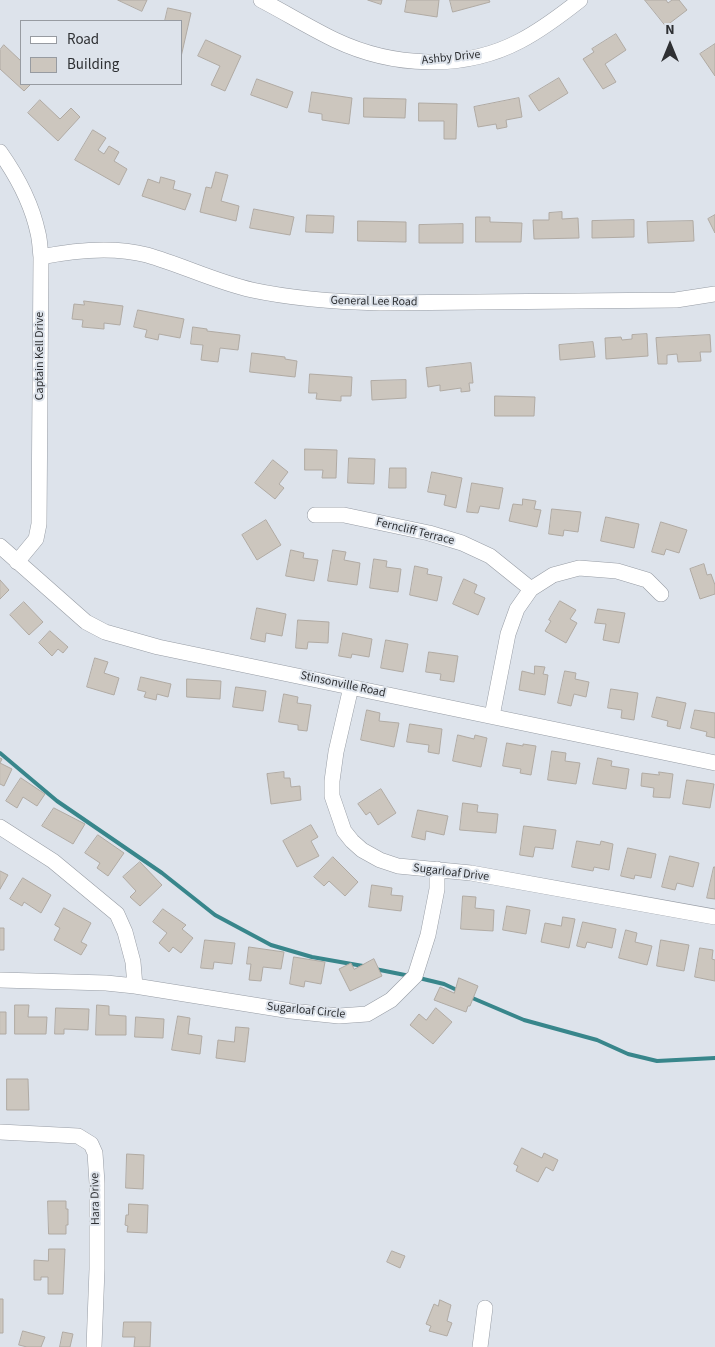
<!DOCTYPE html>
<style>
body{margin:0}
#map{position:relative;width:715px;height:1347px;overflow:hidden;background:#dde3eb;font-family:"Source Sans 3",sans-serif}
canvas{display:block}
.legend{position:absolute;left:20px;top:20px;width:162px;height:65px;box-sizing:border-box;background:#dde3eb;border:1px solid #979ba1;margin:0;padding:6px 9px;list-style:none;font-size:15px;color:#2e3033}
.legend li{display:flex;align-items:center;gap:10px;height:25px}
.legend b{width:25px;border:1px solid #979ba1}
.north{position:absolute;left:645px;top:20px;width:50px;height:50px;-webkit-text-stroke:4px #dde3eb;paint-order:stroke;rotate:0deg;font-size:14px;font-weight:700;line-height:20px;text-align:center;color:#2e3033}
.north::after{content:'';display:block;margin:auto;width:18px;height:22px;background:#2e3033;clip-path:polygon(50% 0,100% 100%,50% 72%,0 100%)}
</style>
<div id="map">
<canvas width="715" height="1347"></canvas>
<ul class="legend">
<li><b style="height:6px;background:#fff"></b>Road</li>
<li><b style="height:14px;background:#ccc6be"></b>Building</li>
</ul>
<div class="north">N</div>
</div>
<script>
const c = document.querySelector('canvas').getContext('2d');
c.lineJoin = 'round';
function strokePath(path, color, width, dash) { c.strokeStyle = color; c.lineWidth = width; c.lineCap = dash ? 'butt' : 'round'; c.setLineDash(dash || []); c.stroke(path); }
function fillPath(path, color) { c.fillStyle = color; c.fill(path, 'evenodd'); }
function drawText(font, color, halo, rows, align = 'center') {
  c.font = font + ' "Source Sans 3",sans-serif'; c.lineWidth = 4; c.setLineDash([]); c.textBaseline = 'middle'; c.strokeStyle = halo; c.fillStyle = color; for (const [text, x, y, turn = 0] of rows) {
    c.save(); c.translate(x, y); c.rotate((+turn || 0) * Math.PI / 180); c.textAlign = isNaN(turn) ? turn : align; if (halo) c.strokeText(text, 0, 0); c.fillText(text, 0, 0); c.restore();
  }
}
const stream = new Path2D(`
 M0,753L57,801L162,873L215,915L271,945L312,957L363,966
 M375,969L410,976
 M419,978L444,984L459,991
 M470,997L524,1020L597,1040L628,1054L657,1061L715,1058`);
const building = new Path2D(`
 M118,0H147L142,11Z
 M368,0H382L381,4Z
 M407,0H439L437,17L405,12Z
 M450,0H489L490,2L453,12Z
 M645,0H666L668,3L672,0H679L687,10L666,26Z
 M168,8L191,13L181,57V21H165Z
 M616,34L626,50L605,64L616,82L603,89L583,59L594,52L592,49Z
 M206,40L241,56L225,91L211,85L220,66L198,56Z
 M715,44V76L700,54Z
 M4,45L21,61V84H31L24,91L0,69V50Z
 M559,78L568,93L539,111L529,96Z
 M257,79L293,92L287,108L251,95Z
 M312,92L352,98L349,124L322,120V114L309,112Z
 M364,98L406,99L405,118L364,117Z
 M519,98L522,117L506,120L507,127L497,129L496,124L478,127L474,107Z
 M40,100L60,119L71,108L80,117L58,141L28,113Z
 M419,103L457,104L456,139H444V121H419Z
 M93,130L106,138L98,150L104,154L109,146L119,152L114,161L127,169L119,185L75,160Z
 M216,172L228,175L221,201L239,206L236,221L200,212L206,187L211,188Z
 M161,177L175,181L173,189L191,194L185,210L142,196L148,179L159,183Z
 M254,209L294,217L290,235L250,228Z
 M562,212V219L578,218L579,238L534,239L533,220H549V213Z
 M307,215L334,216L333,233L306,232Z
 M715,215V233L708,219Z
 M476,217H490V222L522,223L521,242H476Z
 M634,220V237L592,238V221Z
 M358,221L406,222V242L358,241Z
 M693,221L694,241L648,243L647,222Z
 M463,224V243H419V225Z
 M84,301L123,306L120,325L104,323V329L82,327L83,320L72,319L74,304L84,305Z
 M138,310L184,319L180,338L159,334L158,340L145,337L147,330L134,327Z
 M193,327L207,329V331L240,335L238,350L220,348L218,362L201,360L203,345L191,344Z
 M647,334L648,356L606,359L605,338L621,337L622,340L632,339V335Z
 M710,335L711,352H700L701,361L678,362L677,354L667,355V364H658L656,338Z
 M593,342L595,357L560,360L559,345Z
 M252,353L285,357V359L297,361L295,377L250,372Z
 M471,363L473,383H469L470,391L461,392V388L440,391V385L428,387L426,368Z
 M310,374L352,377L351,396H341V401L316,399L317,393H309Z
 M406,380V398L372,400L371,381Z
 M495,396L535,397L534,416H495Z
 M305,449L337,450L336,478H322L323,470H305Z
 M349,458L375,459L374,484L348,483Z
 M273,460L288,472L279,484L284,488L275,499L255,483Z
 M390,468H406V488H389Z
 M432,472L462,478L456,508L444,505L446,495L428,492Z
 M472,483L503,488L499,509L480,506L478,513L467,512Z
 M523,499L536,501L534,509L541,510L537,527L509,521L513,504L522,505Z
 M552,509L581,512L578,532L564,530L563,536L549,534Z
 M606,517L639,524L634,548L601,541Z
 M266,520L281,545L257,560L242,535Z
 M661,522L687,530L679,553L666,549L664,555L652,552Z
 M291,550L304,553L303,558L318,560L314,581L286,576Z
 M333,550L346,552L344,560L360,563L357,585L328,581Z
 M374,559L387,561L386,567L401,569L398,592L370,588Z
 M704,564L707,575L711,574L715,585V594L700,599L690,569Z
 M415,566L428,569L427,574L442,577L437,601L410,595Z
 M464,579L477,585L474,593L485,598L478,615L453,604Z
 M0,580L9,590L0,599Z
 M560,601L576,610L570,619L577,623L566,643L545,631L551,621L549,620Z
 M24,602L43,622L29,635L10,615Z
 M257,608L286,614L282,636L266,633L265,642L251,639Z
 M598,609L625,613L619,643L603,640L606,624L595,623Z
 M298,620L329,622L328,643L308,642L307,649L296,648Z
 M50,631L68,647L63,653L58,649L52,656L39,643Z
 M343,633L372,639L369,657L352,654L351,658L339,656Z
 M386,640L408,644L403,672L381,668Z
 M429,652L458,656L454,682L440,680L441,674L426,672Z
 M95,658L108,662L104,673L119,678L114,695L87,687Z
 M535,666L545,667L543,674L548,675L545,695L519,690L522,671L534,674Z
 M565,671L576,673L575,679L589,682L586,697L574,694L571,706L558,703Z
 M141,677L171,684L168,697L157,694L156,700L144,697L146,692L138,690Z
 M187,679L221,681L220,699L187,697Z
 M236,687L266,691L263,711L233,707Z
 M611,689L638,693L634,720L621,718L622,710L608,708Z
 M284,694L298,697L297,703L311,705L307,731L298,730V725L279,722Z
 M657,697L686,703L680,729L667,726L668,721L652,717Z
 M367,710L380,713L379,721L399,723L394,747L361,740Z
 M695,710L715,713V738L706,736L707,732L691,728Z
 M410,724L442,729L439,754L428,752L429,745L407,742Z
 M458,735L474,739L475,735L487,738L481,767L453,761Z
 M507,743L523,746V744L536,746L531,775L520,773L521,769L503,766Z
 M552,751L566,753L565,761L580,763L576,784L548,780Z
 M0,758L2,759L0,763L12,769L4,786L0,784Z
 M598,758L612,761L611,766L629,769L626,789L593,784Z
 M284,772V778H290L291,787L300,786L301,800L271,804L267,774Z
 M659,772L673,774L670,798L653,797L654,788L641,786L642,773L659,775Z
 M21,778L45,794L37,806L23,797L17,808L6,801Z
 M687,780L714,784L710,808L683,804Z
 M381,789L396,813L378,825L370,812L366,815L358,804Z
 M463,803L478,805L477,812L498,814L496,833L460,830Z
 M54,808L85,824L73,844L42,826Z
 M418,810L448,816L444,835L426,831L425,840L412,837Z
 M311,825L318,837L311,841L319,856L297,867L283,841Z
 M524,826L556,830L553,849L535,847L533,857L520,855Z
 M98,835L124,853L108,876L97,868L100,863L85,853Z
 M577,841L600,845L601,841L613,844L609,870L594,867L593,871L572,867Z
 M628,848L656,854L651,878L635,875L634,879L621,876Z
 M670,856L699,863L693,887L677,883L675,890L662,887Z
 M333,857L358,882L345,896L329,881L324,886L314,877Z
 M140,862L162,885L140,906L130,897L136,891L123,877Z
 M714,867H715V899L707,898Z
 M0,871L8,875L0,889Z
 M23,878L51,895L41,913L24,902L22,906L10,899Z
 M372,885L392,888L391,895L403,896L401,911L369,907Z
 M463,896L476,897L475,908L494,910L493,931L461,929Z
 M507,906L530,910L526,934L503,930Z
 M64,908L91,923L81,942L87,945L81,955L54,940L60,928L55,925Z
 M163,909L186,925L182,929L193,938L181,953L173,947L169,952L159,943L167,933L153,922Z
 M563,917L575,919L569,948L541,942L545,923L561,926Z
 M583,922L616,929L612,948L587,942L585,948L577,946Z
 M0,928H4V950H0Z
 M626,930L637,933L635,942L652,946L647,965L619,958Z
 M205,940L235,943L232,964L214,962L213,969L201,968Z
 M661,940L689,945L684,971L657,966Z
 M249,947L284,952L281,969L263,967L261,981L249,980L251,964H247Z
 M700,948L713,950L712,959L715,960V981L695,977Z
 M294,957L325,962L321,984L305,981L304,987L290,984Z
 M374,959L382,976L350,991L339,969L351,963L354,969Z
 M459,978L478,986L470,1006H468L466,1012L434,1000L440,987L454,993Z
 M15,1005H29L28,1017H47L46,1034H15Z
 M97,1005L109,1006V1015L126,1016V1035H96Z
 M56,1008L89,1009L88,1030L64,1029V1034H55Z
 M436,1008L452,1022L433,1044L410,1025L419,1014L426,1020Z
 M0,1012H6V1034H0Z
 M178,1016L190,1018L188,1034L202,1036L200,1054L172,1050Z
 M136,1017L164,1019L163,1038L135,1037Z
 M236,1027L249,1028L245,1062L216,1058L218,1040L234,1042Z
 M7,1079H28L29,1110H7Z
 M522,1148L542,1158L544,1153L558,1160L553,1171L546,1167L538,1182L516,1171L518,1166L514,1164Z
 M127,1154L144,1155L143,1189L126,1188Z
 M48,1201H66V1209H68V1225H66V1234H49Z
 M129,1204L148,1205L147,1233L127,1232L128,1226L125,1225L126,1215H128Z
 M49,1249H65L63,1294H48V1277H41V1280H34V1260L48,1261Z
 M392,1251L405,1256L400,1268L387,1262Z
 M0,1299H3V1333H0Z
 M440,1300L451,1305L447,1321L452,1323L447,1336L429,1331L431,1326L426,1324L434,1304L438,1306Z
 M124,1322H151L150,1347H134L135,1337H123Z
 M23,1331L45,1337L41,1347H27L19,1345Z
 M63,1332L73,1334L70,1347H60Z`);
const minor = new Path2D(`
 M261,0C286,13 310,28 335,40C392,67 463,71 520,41C541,30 561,15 580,0
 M0,152C17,176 32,205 38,233C40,241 40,249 41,257L39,524L36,539L17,562
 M41,257C75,250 112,246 147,255C182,265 216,282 252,290C294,299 337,302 380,303L676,300L715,294
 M315,515H344L429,533L462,543L490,556L531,589
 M0,546L86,622L105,632L158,647L715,763
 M351,687L336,752L332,781V796L344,831L352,841L362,850L380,860L398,866L471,873L715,917
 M492,716L508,634L517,609L531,589L553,575L579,568L617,571L647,580L661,594
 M0,827L53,861L117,914L125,932L133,962L135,986L106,983L0,980
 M135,986L291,1011L339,1016L367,1014L391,1000L415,976L428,935L437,889V869
 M0,1132L78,1136L91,1144L95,1153L97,1183V1269L94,1347
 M480,1347L485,1308`);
const streetNames = [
 ["Ashby Drive",451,58,-6],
 ["General Lee Road",374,302,1],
 ["Captain Kell Drive",40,356,-90],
 ["Ferncliff Terrace",415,532,14],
 ["Stinsonville Road",343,685,12],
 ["Sugarloaf Drive",451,873,7],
 ["Sugarloaf Circle",306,1011,6],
 ["Hara Drive",96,1199,-91]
];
strokePath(stream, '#38868b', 4);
fillPath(building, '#ccc6be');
strokePath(building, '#b0aaa3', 1);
strokePath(minor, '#979ca4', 16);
strokePath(minor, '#fff', 15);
drawText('12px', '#2e3033', '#dde3eb', streetNames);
</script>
